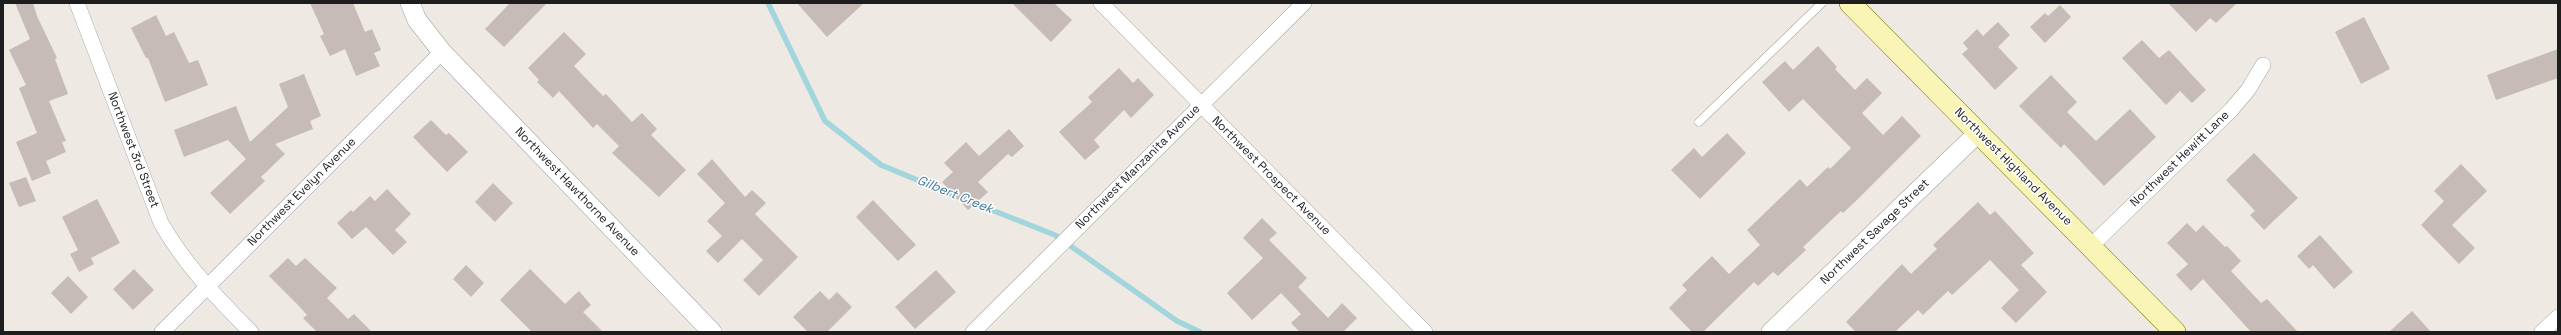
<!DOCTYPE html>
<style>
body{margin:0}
#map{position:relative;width:2561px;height:335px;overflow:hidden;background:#eee9e3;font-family:"Space Grotesk",sans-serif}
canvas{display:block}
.frame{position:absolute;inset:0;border:4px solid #1d1d1d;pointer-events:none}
</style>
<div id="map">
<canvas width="2561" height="335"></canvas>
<div class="frame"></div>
</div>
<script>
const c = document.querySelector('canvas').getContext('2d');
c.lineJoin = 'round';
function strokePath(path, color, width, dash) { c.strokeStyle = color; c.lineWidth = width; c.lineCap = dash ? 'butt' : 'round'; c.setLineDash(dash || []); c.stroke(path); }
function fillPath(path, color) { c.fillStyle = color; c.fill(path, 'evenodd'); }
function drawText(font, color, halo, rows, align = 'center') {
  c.font = font + ' "Space Grotesk",sans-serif'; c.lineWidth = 3; c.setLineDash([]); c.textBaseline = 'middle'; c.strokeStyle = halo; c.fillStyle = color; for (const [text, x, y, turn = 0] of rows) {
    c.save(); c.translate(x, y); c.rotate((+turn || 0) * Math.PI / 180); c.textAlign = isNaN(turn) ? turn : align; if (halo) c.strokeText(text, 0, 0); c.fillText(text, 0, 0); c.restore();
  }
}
const stream = new Path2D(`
 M768,3L825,121L881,165L961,198
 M969,201L1055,235L1177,321L1200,332`);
const building = new Path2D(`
 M15,3H33L37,16L57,58L55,59L68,94L49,101L66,141L62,142L66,152L46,161L51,173L32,181L16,142L37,133L19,88L26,85L9,50L30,39Z
 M310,3H353L365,32L372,29L381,50L374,53L380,66L356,76L345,49L330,56L320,36L324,34Z
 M510,3H547L504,47L485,29Z
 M797,3H864L827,37Z
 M1012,3H1054L1072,20L1051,42Z
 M2168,3H2237L2216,23L2210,18L2196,32Z
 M2060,5L2071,17L2045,43L2030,27L2045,13L2048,16Z
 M156,15L166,36L174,32L189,63L198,60L208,85L165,102L148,58H146L131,28Z
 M2364,17L2390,69L2361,84L2335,32Z
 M1998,22L2010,35L1998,47L2018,68L1995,90L1962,54L1968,49L1963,43L1977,29L1983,36Z
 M564,32L586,54L574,66L603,96L606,94L632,122L642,113L657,129L651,135L686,170L659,197L612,153L619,146L597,124L593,128L559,91L553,98L537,82L539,80L528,68Z
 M2142,40L2159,58L2169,50L2206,90L2192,103L2180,91L2166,105L2122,58Z
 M1818,46L1837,67L1835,69L1855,90L1867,78L1882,93L1862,113L1883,135L1902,116L1921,136L1858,199L1843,213L1841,211L1803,247L1806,250L1778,276L1773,272L1758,286L1754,282L1703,332H1692L1669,308L1687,290L1682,285L1712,256L1729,274L1760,245L1747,230L1800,179L1807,187L1828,167L1830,169L1851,148L1803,99L1789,112L1762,82L1785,61L1793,70Z
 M2558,49V78L2496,100L2487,75Z
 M1119,68L1133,83L1138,78L1154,95L1131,118L1124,110L1094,140L1100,147L1085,160L1059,132L1092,102L1088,97Z
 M304,74L321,116L310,121L313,129L275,144L285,154L261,177L265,181L230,214L210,193L246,159L228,140L184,157L174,130L236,106L250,142L288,107L279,84Z
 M2051,75L2077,102L2067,112L2096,141L2130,109L2156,137L2104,186L2064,144L2061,148L2019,106Z
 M431,120L446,135L449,133L468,152L447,172L413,137Z
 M1009,129L1024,146L1012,157L1008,154L978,182L988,192L968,210L942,182L953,172L944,163L966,142L979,156Z
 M1727,133L1746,153L1700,199L1671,170L1694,148L1702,157Z
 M2254,153L2298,198L2264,230L2250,215L2255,211L2226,180Z
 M712,159L745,197L752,190L766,203L755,214L798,257L759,296L743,280L763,260L742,239L718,263L706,251L722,236L707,221L725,203L697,174Z
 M2461,164L2487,191L2452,225L2475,248L2459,264L2421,225L2444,201L2434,191Z
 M26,177L36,201L19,207L9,183Z
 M493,183L513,203L495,222L475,202Z
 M387,189L411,214L395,230L407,242L393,255L366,227L352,239L337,223L351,210L353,212L370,196L375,201Z
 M97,199L120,243L91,258L94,264L79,272L70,254L78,250L62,217Z
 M873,200L916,245L898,261L856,217Z
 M1978,202L1990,215L1995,211L2034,253L2021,265L2047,292L2016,323L2001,308L2019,290L1990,260L1952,295L1948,291L1923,315L1918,310L1895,332H1856L1846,322L1902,264L1911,274L1937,249L1933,245Z
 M1262,218L1277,233L1269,240L1307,278L1298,287L1328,318L1342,303L1357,318L1343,332H1300L1291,323L1301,314L1281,293L1252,320L1227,293L1263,258L1243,238Z
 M2187,223L2196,232L2203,225L2225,247L2227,246L2241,261L2231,271L2261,303L2267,299L2298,332H2251L2203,279L2191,291L2176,275L2188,264L2167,243Z
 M2320,235L2353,272L2334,289L2313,265L2309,269L2297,256Z
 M288,258L296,266L305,258L337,288L327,298L348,319L354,314L372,332H317L303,318L307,315L297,304L269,276Z
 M466,265L484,283L471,297L453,279Z
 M134,269L154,290L133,310L113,289Z
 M530,269L565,304L579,291L591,305L583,312L603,332H532L500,300Z
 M936,270L956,292L915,329L895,307Z
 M68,276L88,297L71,314L51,293Z
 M820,291L829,300L837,292L852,307L827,332H808L793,317Z
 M2412,311L2431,332H2389Z`);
const service = new Path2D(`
 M1699,122L1822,3`);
const minor = new Path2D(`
 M77,3L161,223C185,265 217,298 251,332
 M1101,3L1425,332
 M2091,246L2231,110L2248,90L2263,65
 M162,332L442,52
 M973,332L1304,3
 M2542,332L2558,317`);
const tertiary = new Path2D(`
 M410,3L417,20L442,52L712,332
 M1771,332L1979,132`);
const secondary = new Path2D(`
 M1850,3L2175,332`);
const streetNames = [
 ["Northwest 3rd Street",133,150,69],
 ["Northwest Hewitt Lane",2180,159,-44],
 ["Northwest Manzanita Avenue",1138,167,-45],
 ["Northwest Highland Avenue",2013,167,45],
 ["Northwest Prospect Avenue",1271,176,45],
 ["Northwest Evelyn Avenue",302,192,-45],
 ["Northwest Hawthorne Avenue",577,192,46],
 ["Northwest Savage Street",1875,232,-44]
];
const waterNames = [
 ["Gilbert Creek",955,195,22]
];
strokePath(stream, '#a3d6dc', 5.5);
fillPath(building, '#c6bbb6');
strokePath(service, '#a4a4a4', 9);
strokePath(minor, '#a4a4a4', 16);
strokePath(tertiary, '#a4a4a4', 20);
strokePath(secondary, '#747204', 22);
strokePath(service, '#fff', 8);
strokePath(minor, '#fff', 15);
strokePath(tertiary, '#fff', 19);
strokePath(secondary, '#f9f5b6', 21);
drawText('12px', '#1d1d1d', '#fff', streetNames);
drawText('italic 13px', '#447b9d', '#fff', waterNames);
</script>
